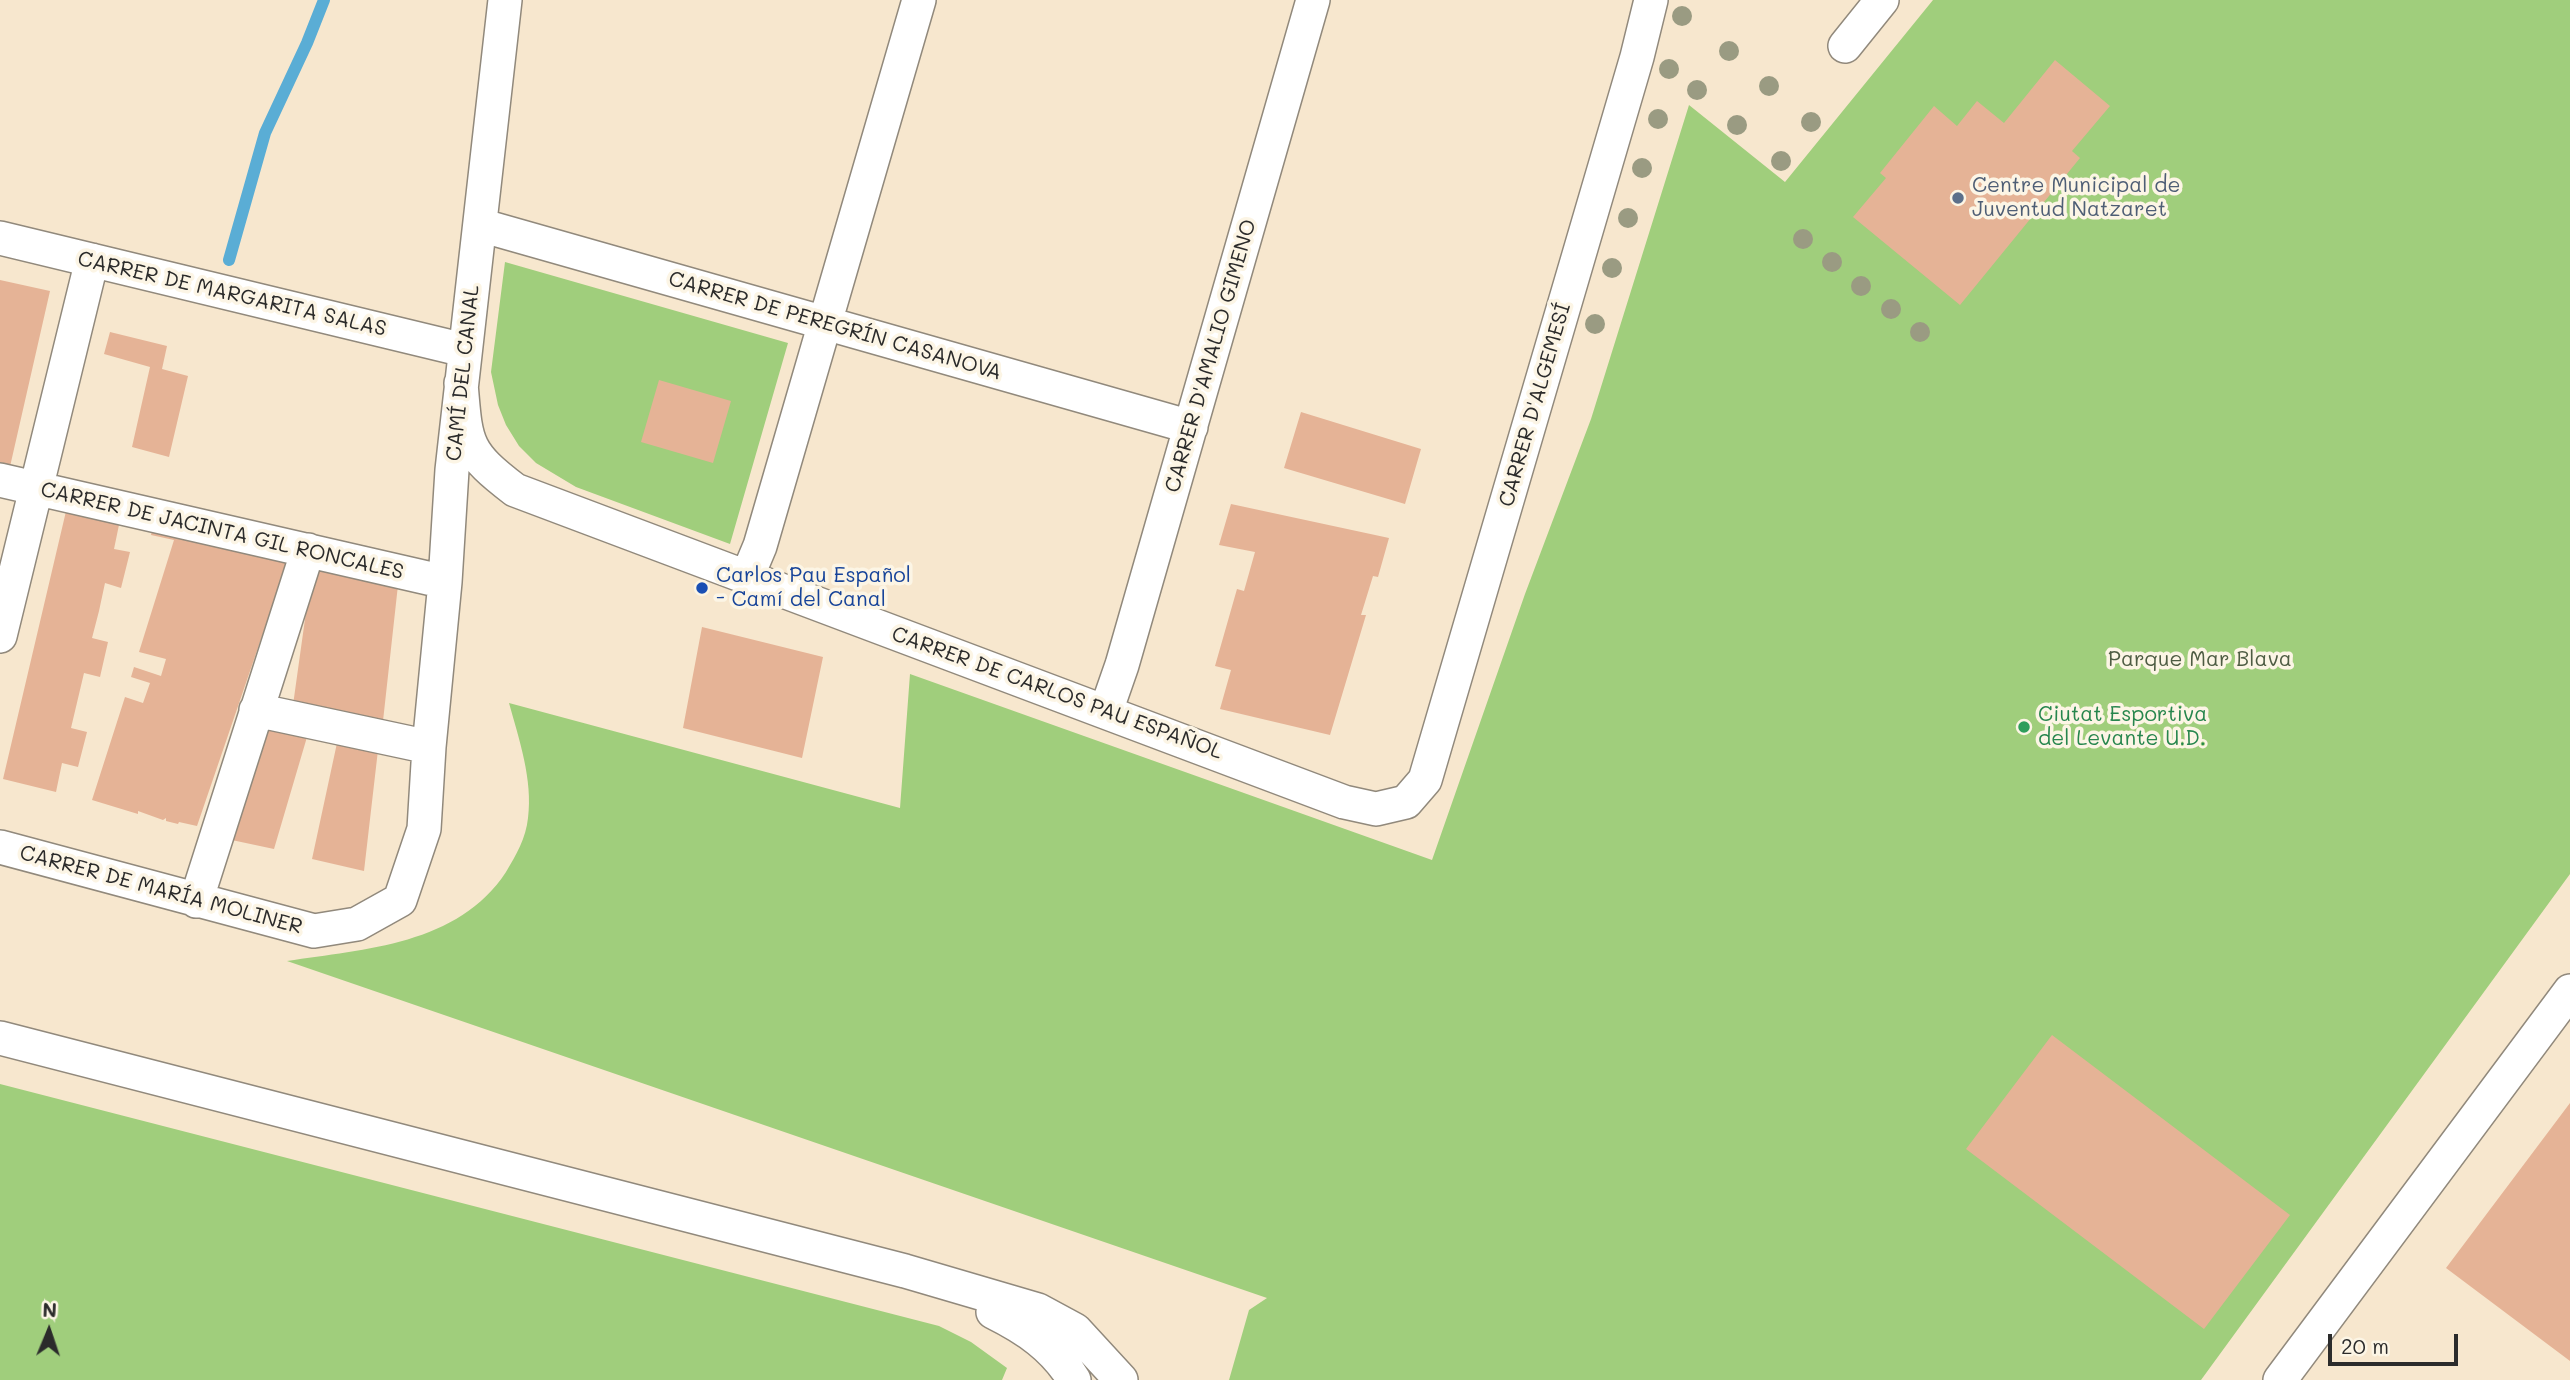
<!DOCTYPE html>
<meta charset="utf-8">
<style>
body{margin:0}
#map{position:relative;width:2570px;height:1380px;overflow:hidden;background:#f7e7ce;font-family:Mali,sans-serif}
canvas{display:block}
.north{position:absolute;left:14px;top:1296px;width:70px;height:70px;-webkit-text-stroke:5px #fcf5e5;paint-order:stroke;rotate:2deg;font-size:19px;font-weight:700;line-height:28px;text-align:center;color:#2b2b2b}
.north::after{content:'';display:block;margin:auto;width:24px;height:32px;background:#2b2b2b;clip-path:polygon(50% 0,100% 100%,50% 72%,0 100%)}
.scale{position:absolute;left:2328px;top:1334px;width:130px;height:32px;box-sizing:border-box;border:4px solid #2b2b2b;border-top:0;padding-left:9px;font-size:21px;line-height:24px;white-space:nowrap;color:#2b2b2b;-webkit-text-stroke:5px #fcf5e5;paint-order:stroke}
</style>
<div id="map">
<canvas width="2570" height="1380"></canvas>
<div class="north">N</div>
<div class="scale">20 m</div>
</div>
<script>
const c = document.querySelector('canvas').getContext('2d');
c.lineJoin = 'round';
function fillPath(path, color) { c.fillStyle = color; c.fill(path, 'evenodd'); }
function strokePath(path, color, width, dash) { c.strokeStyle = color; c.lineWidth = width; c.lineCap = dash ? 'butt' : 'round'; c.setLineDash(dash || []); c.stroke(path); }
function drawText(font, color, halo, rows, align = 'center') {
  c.font = font + ' Mali,sans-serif'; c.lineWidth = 7; c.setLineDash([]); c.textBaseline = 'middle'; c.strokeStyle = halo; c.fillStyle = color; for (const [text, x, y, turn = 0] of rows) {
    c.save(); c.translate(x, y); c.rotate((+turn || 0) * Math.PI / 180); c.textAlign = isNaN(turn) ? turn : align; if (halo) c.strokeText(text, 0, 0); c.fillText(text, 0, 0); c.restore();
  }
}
const green = new Path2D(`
 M1933,0H2570V874L2201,1380H1229L1249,1310L1267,1298L287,961C365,949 458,945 506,872C516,855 526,838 528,818C533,780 519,739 509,703L900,808L910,674L1432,860L1525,594L1591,419L1689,105L1785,182Z
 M505,262L788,343L730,544L576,487L536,463L519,446L506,425L498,405L491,372Z
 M0,1084L939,1326L971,1342L1007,1368L1002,1380H0Z`);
const stream = new Path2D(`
 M229,260L265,133L307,43L324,0`);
const building = new Path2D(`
 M2055,60L2110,106L2072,151L2080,158L1960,305L1853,217L1886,178L1880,173L1934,106L1957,126L1977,101L2004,123Z
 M0,280L50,291L9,471L0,468Z
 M110,332L167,346L162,369L188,376L169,457L132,447L150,367L104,354Z
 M659,380L731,401L713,463L641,442Z
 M1301,412L1421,449L1405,504L1284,468Z
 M1231,504L1389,538L1378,577L1373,576L1361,615H1366L1330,735L1220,709L1231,670L1215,666L1237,589L1244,591L1255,552L1219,545Z
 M67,507L120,520L114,549L130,552L121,588L105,583L99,611L92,638L108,642L100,677L84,673L71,728L87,732L78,767L62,763L56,792L3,779Z
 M152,531L288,560L197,826L179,822L178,824L166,821V818L163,820L138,811V814L92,800L125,697L143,703L150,683L131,677L134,667L161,676L166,659L139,652L174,540L151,535Z
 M313,564L398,585L383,721L293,705L306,612L304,611Z
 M702,627L823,657L802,758L683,728Z
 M261,729L307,737L274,849L227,839Z
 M337,743L378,750L364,871L312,859Z
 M2052,1035L2290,1215L2204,1329L1966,1149Z
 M2570,1103V1361L2446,1268Z`);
const street = new Path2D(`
 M1845,46L1882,0
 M480,225L1191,427
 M0,238L464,350
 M461,383C466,444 465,452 515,490L1344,802L1376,809L1406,802L1425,780L1637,57L1651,0
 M0,480L445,582
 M747,577L760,546L919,0
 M0,636L92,260
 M256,710L429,747
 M1106,711L1122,665L1313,0
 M0,847L314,931L357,924L400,900L424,829L429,747L445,582L452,470L505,0
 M196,901L308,550
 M0,1038L905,1271L1038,1310L1075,1330L1121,1380
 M993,1312C1027,1329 1054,1347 1074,1380
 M2280,1380L2570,991`);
const trees = [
 [1682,16],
 [1729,51],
 [1669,69],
 [1769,86],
 [1697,90],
 [1658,119],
 [1811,122],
 [1737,125],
 [1781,161],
 [1642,168],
 [1628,218],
 [1803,239],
 [1832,262],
 [1612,268],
 [1861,286],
 [1891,309],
 [1595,324],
 [1920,332]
];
const markers = [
 [1958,198,7,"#5c6f8a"],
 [702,588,7,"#1a4fb4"],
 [2024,727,7,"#2e9e5b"]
];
const serviceNames = [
 ["Centre Municipal de",1972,186],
 ["Juventud Natzaret",1972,210]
];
const streetNames = [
 ["CARRER DE MARGARITA SALAS",232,294,13],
 ["CARRER DE PEREGRÍN CASANOVA",835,326,16],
 ["CARRER D'AMALIO GIMENO",1211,356,-74],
 ["CAMÍ DEL CANAL",463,373,-84],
 ["CARRER D'ALGEMESÍ",1535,405,-74],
 ["CARRER DE JACINTA GIL RONCALES",222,531,13],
 ["CARRER DE CARLOS PAU ESPAÑOL",1057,693,20],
 ["CARRER DE MARÍA MOLINER",161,890,15]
];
const transitNames = [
 ["Carlos Pau Español",716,576],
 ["- Camí del Canal",716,600]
];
const parkNames = [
 ["Parque Mar Blava",2200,660]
];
const leisureNames = [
 ["Ciutat Esportiva",2038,715],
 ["del Levante U.D.",2038,739]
];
fillPath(green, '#a0ce7c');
strokePath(stream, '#5aadd5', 12);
fillPath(building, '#e5b396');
strokePath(street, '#91897c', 36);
strokePath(street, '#fff', 33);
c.fillStyle = '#9a9b82';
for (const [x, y] of trees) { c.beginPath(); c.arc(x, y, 10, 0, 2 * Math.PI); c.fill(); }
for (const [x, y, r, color] of markers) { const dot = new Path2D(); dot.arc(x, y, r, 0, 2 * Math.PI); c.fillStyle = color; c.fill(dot); strokePath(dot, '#fcf5e5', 2.5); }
drawText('21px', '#4e5e75', '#fcf5e5', serviceNames, 'left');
drawText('21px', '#2b2b2b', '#fcf5e5', streetNames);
drawText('21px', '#164399', '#fcf5e5', transitNames, 'left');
drawText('21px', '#4e5c43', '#fcf5e5', parkNames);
drawText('21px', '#27864d', '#fcf5e5', leisureNames, 'left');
</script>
